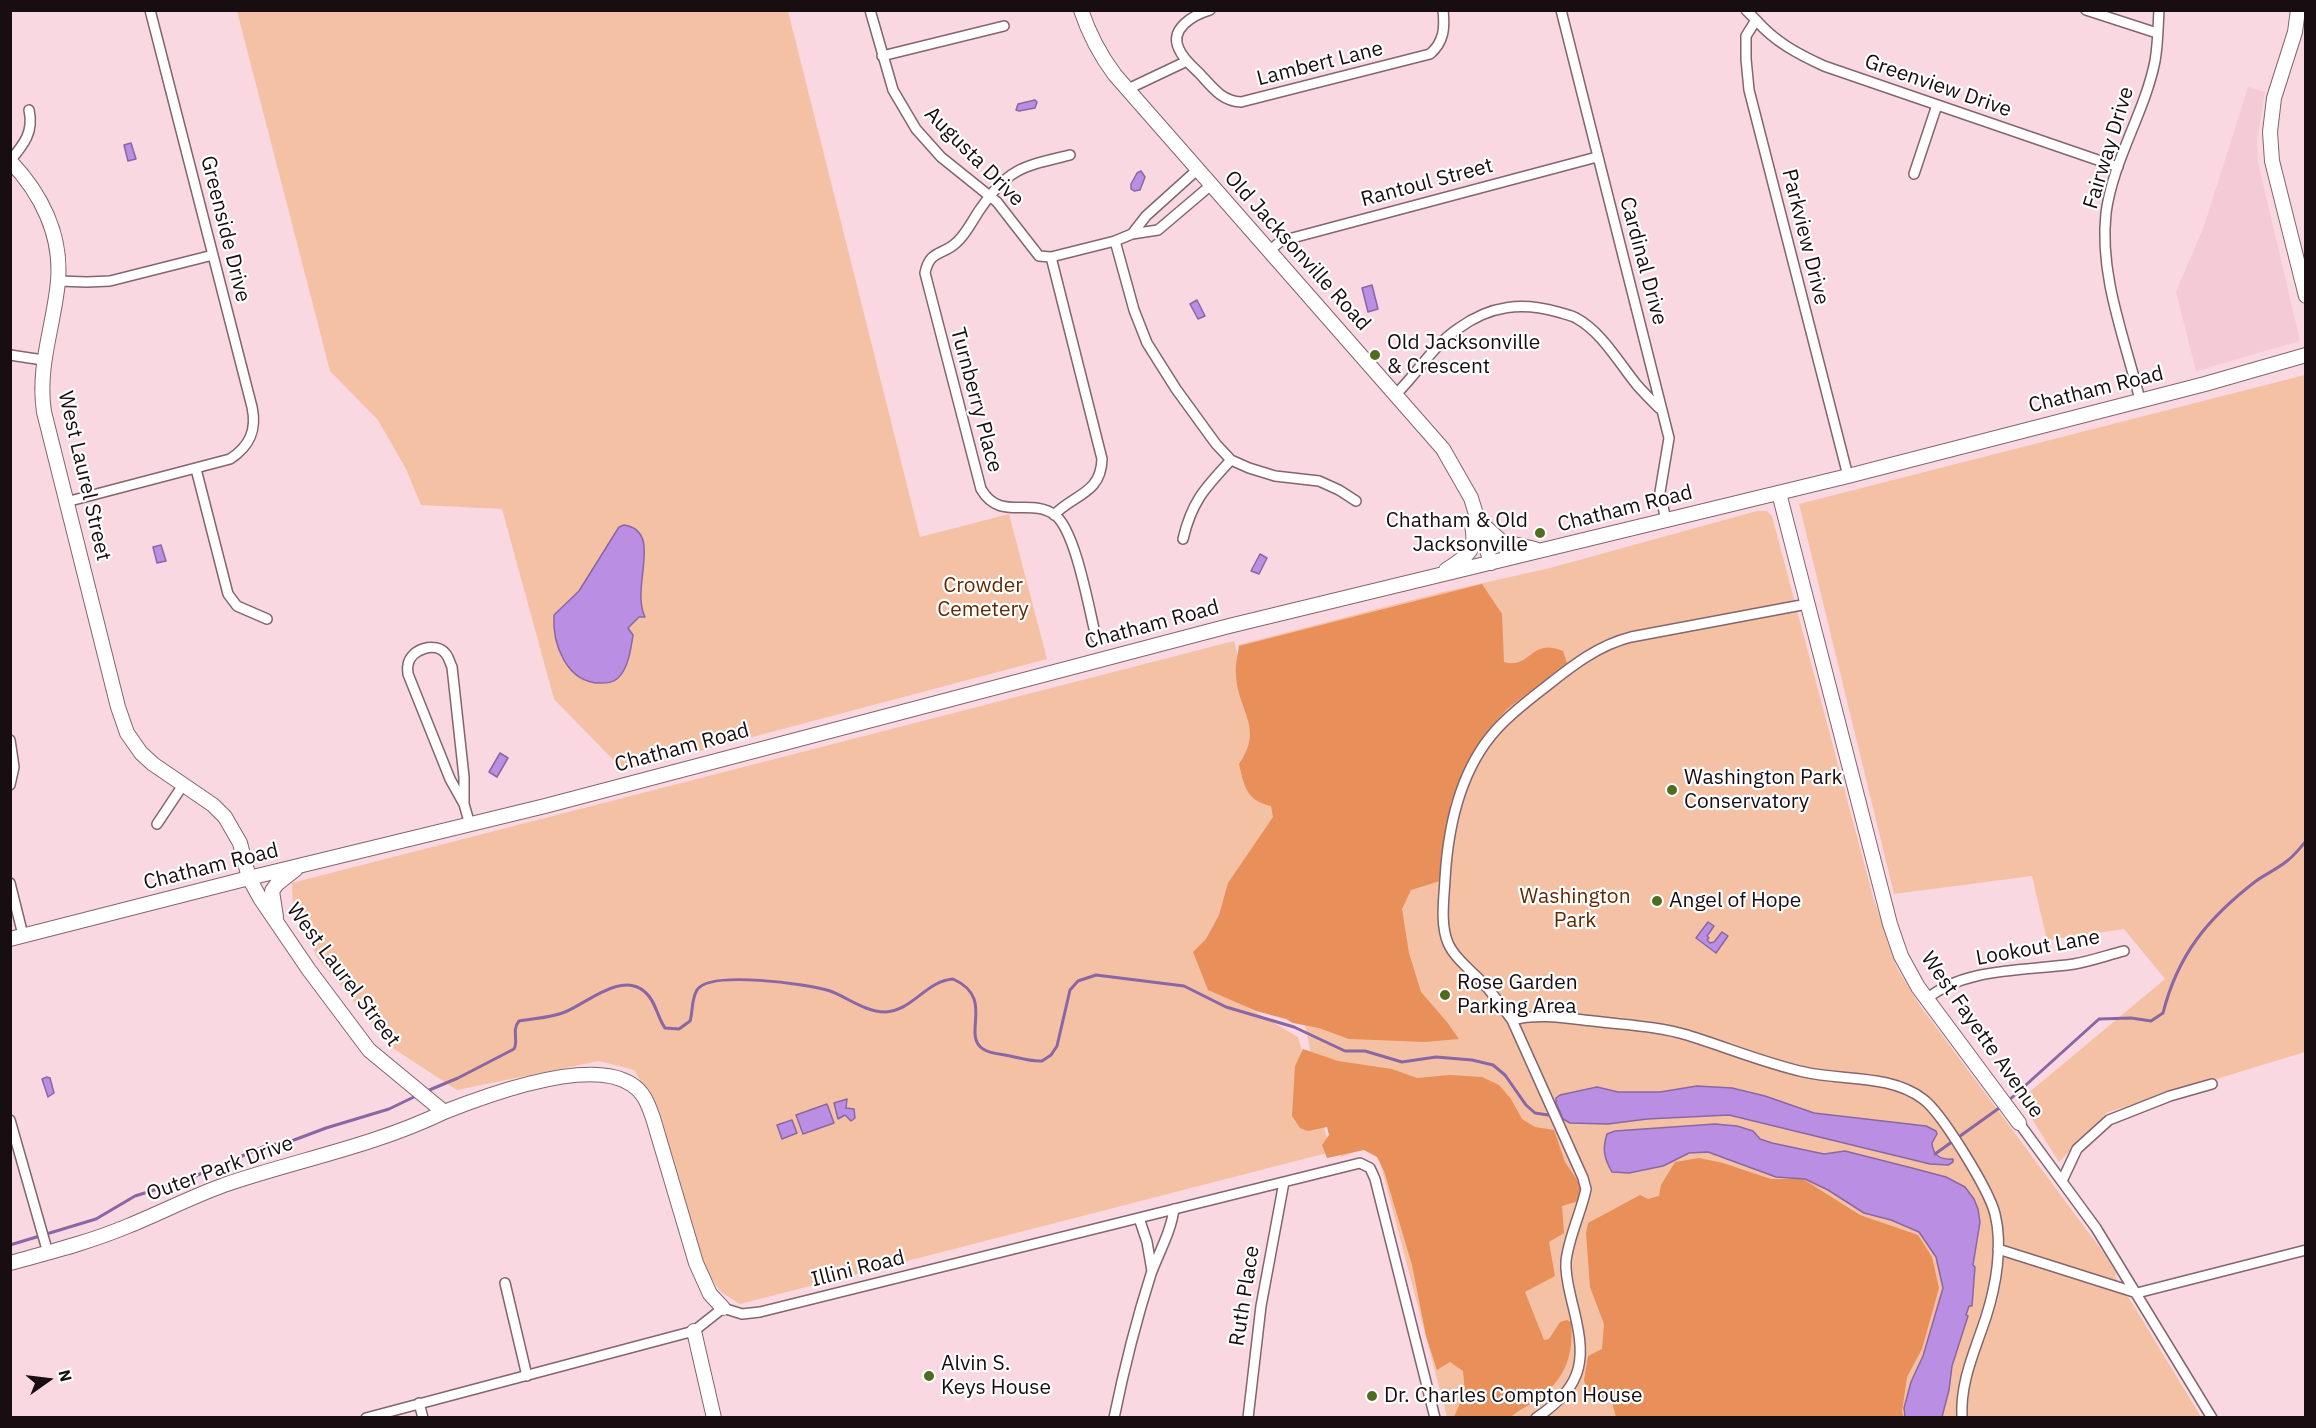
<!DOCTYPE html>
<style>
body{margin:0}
#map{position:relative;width:2316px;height:1428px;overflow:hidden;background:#f9d8e1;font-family:"IBM Plex Sans",sans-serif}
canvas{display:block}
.frame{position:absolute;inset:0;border:12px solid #180d11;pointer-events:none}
.north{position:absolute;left:18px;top:1350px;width:60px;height:60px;-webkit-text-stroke:4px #fff;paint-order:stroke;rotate:76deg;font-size:16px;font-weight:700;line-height:24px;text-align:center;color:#180d11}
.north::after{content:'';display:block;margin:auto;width:21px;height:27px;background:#180d11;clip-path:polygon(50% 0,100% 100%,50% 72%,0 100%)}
</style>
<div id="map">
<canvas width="2316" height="1428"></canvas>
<div class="frame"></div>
<div class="north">N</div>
</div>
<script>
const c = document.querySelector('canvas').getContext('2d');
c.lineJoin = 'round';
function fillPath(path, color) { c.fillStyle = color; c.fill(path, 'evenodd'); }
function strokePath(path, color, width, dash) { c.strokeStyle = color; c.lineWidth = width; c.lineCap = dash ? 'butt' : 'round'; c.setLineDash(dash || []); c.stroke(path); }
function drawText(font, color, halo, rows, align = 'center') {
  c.font = font + ' "IBM Plex Sans",sans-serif'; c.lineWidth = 4.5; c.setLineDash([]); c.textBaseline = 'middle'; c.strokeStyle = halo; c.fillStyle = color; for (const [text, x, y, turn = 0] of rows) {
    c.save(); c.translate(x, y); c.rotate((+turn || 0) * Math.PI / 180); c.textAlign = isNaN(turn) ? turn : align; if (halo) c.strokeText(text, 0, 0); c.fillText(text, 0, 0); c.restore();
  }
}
const built = new Path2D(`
 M2248,87L2265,92L2257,141L2258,162L2300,341L2196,371L2176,292L2204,226Z`);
const green = new Path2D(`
 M237,11H788L920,537L1009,514L1047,659L624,771L554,699L502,509L421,505L406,469L378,420L330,371Z
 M2305,375V1052L2108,1112L2059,1162L2020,1100L2165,979L2124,929L2047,940L2032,876L1894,894L1799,504Z
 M1757,511H1767L1772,516L1873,897L1897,968L1918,1003L2103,1252L2116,1273L2115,1276L2126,1296L2129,1298L2201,1417H1447L1379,1158L1370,1148L1362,1149L1341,1157L1310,1049L1304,1019L1292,835L1238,645L1443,592L1550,568Z
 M1234,641L1286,836L1221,992L1298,1037L1331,1152L740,1304L721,1292L706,1271L659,1110L634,1070L599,1061L457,1090L391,1047L317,957L293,907L292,883Z`);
const forest = new Path2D(`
 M1482,584L1502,614L1504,662C1531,670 1530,637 1563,651L1567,663L1507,709L1490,728L1462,774L1451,802L1440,881L1411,890L1402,909L1409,953L1421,992L1447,1022L1459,1039L1425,1042L1349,1039L1319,1028L1293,1023L1286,1019L1256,1011L1208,990L1193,952L1206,939L1219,915L1228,883L1273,817L1271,806C1246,801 1244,785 1239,764C1265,728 1237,710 1236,674C1235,665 1238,655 1239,646Z
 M1303,1049L1338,1061L1392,1069L1417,1078L1450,1075L1482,1077L1499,1085L1511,1099L1522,1119L1535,1127L1554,1130L1565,1162L1581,1186L1579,1201L1562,1206L1564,1233L1549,1242L1555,1276L1525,1292L1544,1340L1549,1339L1560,1322L1567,1320L1571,1322C1575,1365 1558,1389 1522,1409C1518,1411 1514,1415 1510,1417C1502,1420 1465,1417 1454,1417L1465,1392L1463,1371L1450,1362L1437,1370L1426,1336L1412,1265L1384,1171L1377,1157L1364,1150L1327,1158L1322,1145L1329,1135L1327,1127L1308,1131L1300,1128L1292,1116L1295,1066Z
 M1699,1158L1723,1163L1771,1179H1803L1860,1215L1918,1235L1932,1257L1939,1288L1922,1349L1907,1377L1902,1412L1904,1417H1616L1612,1402L1587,1392L1584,1380L1588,1356L1602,1349L1604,1324L1590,1287L1586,1233L1588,1223L1640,1195L1648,1199L1659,1196L1661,1185L1675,1162Z`);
const water = new Path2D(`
 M1035,100L1037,102L1035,108L1019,111L1016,110L1018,104Z
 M131,143L136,159L128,161L124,145Z
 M1141,171L1145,177L1140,190L1134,191L1131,189V184L1137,173Z
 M1372,285L1378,309L1368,312L1362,288Z
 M1197,300L1205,316L1198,319L1190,304Z
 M624,525C664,531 630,587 645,617H639L628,628L633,635C631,649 628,669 618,678C613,683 607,683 600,683C567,683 552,644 554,615L579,591L619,527Z
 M161,545L166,561L157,563L153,547Z
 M1260,554L1267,558L1259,574L1251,571Z
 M500,753L508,758L497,777L489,772Z
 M1708,922L1714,926L1707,936L1709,938L1707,940L1710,943L1714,942L1722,932L1728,936L1716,953L1696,938Z
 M47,1077L50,1078L54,1093L48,1097L42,1079Z
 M1697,1086L1732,1088L1765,1096L1814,1113L1926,1126L1936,1131L1937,1134L1932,1143C1933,1156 1941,1160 1953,1159V1162L1948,1165L1930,1164L1729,1115L1647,1119L1608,1124L1570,1123L1563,1119L1556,1103V1098L1560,1095L1597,1087L1618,1092H1660Z
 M847,1099L846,1108L854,1109L855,1118L851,1121L845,1115L838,1119L834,1103Z
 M827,1104L834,1123L803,1134L796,1115Z
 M792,1120L797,1133L782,1139L777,1125Z
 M1715,1124L1737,1126L1753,1131L1760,1139L1772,1143L1824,1154L1845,1151L1912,1168L1946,1177L1965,1187L1974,1199L1978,1209L1980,1222L1973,1265L1975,1267L1972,1306H1969L1966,1315L1968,1316L1952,1366L1949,1390L1942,1417H1905L1904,1408L1911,1382L1923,1356L1943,1288L1936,1257L1919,1232L1891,1220L1864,1213L1828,1190L1805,1179L1776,1177L1708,1152L1689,1153L1663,1166L1629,1173L1612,1172C1604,1158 1602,1149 1607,1134L1615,1131Z`);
const stream = new Path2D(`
 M427,1091L458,1078L514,1049C519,1040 511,1031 519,1021C535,1018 550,1018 565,1012C587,1003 622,971 645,992C656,1001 657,1017 665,1028L679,1029L690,1021C693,1012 691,1000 697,990C709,970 808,984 830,991C847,997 865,1012 885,1012C912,1011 926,981 953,979C996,998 961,1035 983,1049C989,1053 998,1054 1005,1055C1017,1057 1030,1062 1042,1061L1051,1055L1057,1046L1070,990L1078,981L1096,975L1184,986L1226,1007L1294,1027L1345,1051H1365L1402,1062L1436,1057L1472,1060L1493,1065L1505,1075L1526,1105L1535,1113L1548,1115L1559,1111
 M2007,1102L2099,1019L2131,1018L2151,1021L2163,1013C2178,954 2208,918 2256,881C2266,874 2277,869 2287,861C2294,856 2300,848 2306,841
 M1935,1154L2002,1106
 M10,1245L96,1219L135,1196L186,1180L263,1147L294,1140L326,1128L389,1109L418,1095`);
const street = new Path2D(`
 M870,10L893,90L916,129L941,157L997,202L1039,256L1051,257L1115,241L1132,234L1158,230L1211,185
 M1210,10C1193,15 1169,29 1179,49C1183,59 1193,67 1200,74C1213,88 1222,101 1241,102L1430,54C1444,42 1445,28 1443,10
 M1561,10L1669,438L1660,492L1666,521
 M1746,10L1756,20L1746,36V59L1749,90L1848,476
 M2086,10L2157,33
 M1756,20C1775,42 1798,54 1824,66L2118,167
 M882,56L1004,26
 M1128,89L1187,61
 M1070,155C1025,166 1009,167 981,208C973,219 967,233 957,242C943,256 930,249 925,273L981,489C1000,522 1030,497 1055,515C1076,531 1089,610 1096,637
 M10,161C24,144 34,132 29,110
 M1914,174L1937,105
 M1132,234L1146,216L1197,170
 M1115,241L1134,310L1147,343L1176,389L1216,444L1231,460L1249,468L1275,476L1319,481L1339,490L1356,501
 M1269,251L1281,241L1597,157
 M1051,257L1102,459C1101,494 1074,494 1054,515
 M58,281L87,282L110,281L213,255
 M10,355L43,360
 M1396,394C1418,373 1433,345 1459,328C1491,305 1522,302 1558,312C1564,314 1571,315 1576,318C1602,332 1619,363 1637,385C1644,393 1652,401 1659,408
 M2140,400C2125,339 2099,276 2106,213C2113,160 2145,112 2155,61C2158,44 2158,27 2159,10
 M196,469L228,594L237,606L267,619
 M66,502L230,459C250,446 257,430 252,407L150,10
 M1183,539C1192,501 1205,488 1231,460
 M10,740L14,767L10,785
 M464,804V777L452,667C450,663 449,658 446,654C436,641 410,649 408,665C407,668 408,671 408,674L450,779L464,804L470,825
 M157,824L183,785
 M10,883L23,935
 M1927,999C1964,967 2028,971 2074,964C2091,961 2108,955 2124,951
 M1512,1020C1538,1013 1566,1018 1593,1021C1624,1025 1657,1026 1687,1035C1726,1047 1764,1063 1804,1072C1843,1081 1890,1074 1923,1099C1942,1113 1989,1190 1995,1214C2003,1246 1996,1286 1986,1317C1975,1351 1960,1381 1962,1418
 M10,1120L48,1253
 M2019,1123L2096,1228L2212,1418
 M2062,1181L2077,1149L2109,1120L2170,1096L2212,1084
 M1139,1218L1147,1242L1152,1271
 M1998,1249L2137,1293
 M505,1283L527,1376
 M2137,1293L2306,1250
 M419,1403L423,1418
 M366,1418L694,1331L723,1308L742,1314L760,1312L1360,1163L1370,1168L1375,1179L1435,1418
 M1114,1418C1124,1369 1136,1321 1151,1274C1159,1252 1171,1232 1174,1209
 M1248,1418L1261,1306L1284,1182
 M1536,1418C1587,1384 1586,1357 1572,1302C1569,1289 1565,1275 1566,1261C1569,1236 1581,1213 1586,1189L1583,1178L1512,1020C1503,1008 1494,995 1484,984C1472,971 1455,959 1448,943C1440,924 1444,899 1445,879C1448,827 1460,770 1496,730C1511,713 1530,699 1548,685C1573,665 1599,645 1631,637L1807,604`);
const secondary = new Path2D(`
 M1081,10C1089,34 1100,55 1115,75L1443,449L1471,498L1491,563
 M2298,10L2295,32L2274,98L2270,132L2272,161L2306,296
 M10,161C41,193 62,235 58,281C54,326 37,366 44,412L118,707L127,733L141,753L153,764L213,805L225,817L240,843L249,878L260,898L309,970L369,1050L444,1112C487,1095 589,1057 631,1084C644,1092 648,1104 653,1118L696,1263L710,1294L723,1308
 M1779,493L1890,924L1901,956L1918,987L2019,1123
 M1481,523L1501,541L1535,549
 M1446,570C1468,556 1479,549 1471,522
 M276,917L272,891L277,884L296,869
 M10,939L249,878L545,806L1229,626L1848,476L2205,384L2306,355
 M10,1263C50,1252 90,1242 128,1226C160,1213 191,1197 224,1185C297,1160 374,1146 444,1112
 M694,1331L714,1418`);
const markers = [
 [1375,355,6,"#4f6c20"],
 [1540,533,6,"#4f6c20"],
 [1672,790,6,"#4f6c20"],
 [1657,901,6,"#4f6c20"],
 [1445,995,6,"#4f6c20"],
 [929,1376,6,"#4f6c20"],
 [1372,1396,6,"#4f6c20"]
];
const streetNames = [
 ["Lambert Lane",1320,64,-14],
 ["Greenview Drive",1938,86,19],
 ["Fairway Drive",2109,148,-73],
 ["Augusta Drive",974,157,45],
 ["Rantoul Street",1427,183,-15],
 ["Greenside Drive",225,229,76],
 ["Parkview Drive",1805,237,76],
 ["Old Jacksonville Road",1297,251,48],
 ["Cardinal Drive",1643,261,75],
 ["Chatham Road",2096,390,-14],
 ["Turnberry Place",976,400,75],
 ["West Laurel Street",84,476,77],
 ["Chatham Road",1625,509,-14],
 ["Chatham Road",1152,625,-15],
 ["Chatham Road",682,748,-15],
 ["Chatham Road",211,867,-14],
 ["Lookout Lane",2038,948,-10],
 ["West Laurel Street",343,975,53],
 ["West Fayette Avenue",1982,1035,55],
 ["Outer Park Drive",220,1169,-20],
 ["Illini Road",858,1269,-14],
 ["Ruth Place",1245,1296,-81]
];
const poiNames = [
 ["Old Jacksonville",1387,343],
 ["& Crescent",1387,367],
 ["Chatham & Old",1528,521,"right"],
 ["Jacksonville",1528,545,"right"],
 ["Washington Park",1684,778],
 ["Conservatory",1684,802],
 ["Angel of Hope",1669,901],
 ["Rose Garden",1457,983],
 ["Parking Area",1457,1007],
 ["Alvin S.",941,1364],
 ["Keys House",941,1388],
 ["Dr. Charles Compton House",1384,1396]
];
const parkNames = [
 ["Crowder",983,586],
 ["Cemetery",983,610],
 ["Washington",1575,897],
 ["Park",1575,921]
];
fillPath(built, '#f4cad6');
fillPath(green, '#f5c1a5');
fillPath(forest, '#e88f5a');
fillPath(water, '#ba8ee3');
strokePath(water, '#8967a4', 1.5);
strokePath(stream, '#8967a4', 3);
strokePath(street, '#83656e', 12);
strokePath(secondary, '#83656e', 16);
strokePath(street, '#fff', 9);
strokePath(secondary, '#fff', 14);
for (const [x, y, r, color] of markers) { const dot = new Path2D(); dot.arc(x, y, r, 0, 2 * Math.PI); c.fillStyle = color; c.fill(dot); strokePath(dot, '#fff', 2); }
drawText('21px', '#180d11', '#fff', streetNames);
drawText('21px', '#180d11', '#fff', poiNames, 'left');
drawText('21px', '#612900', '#fff', parkNames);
</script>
